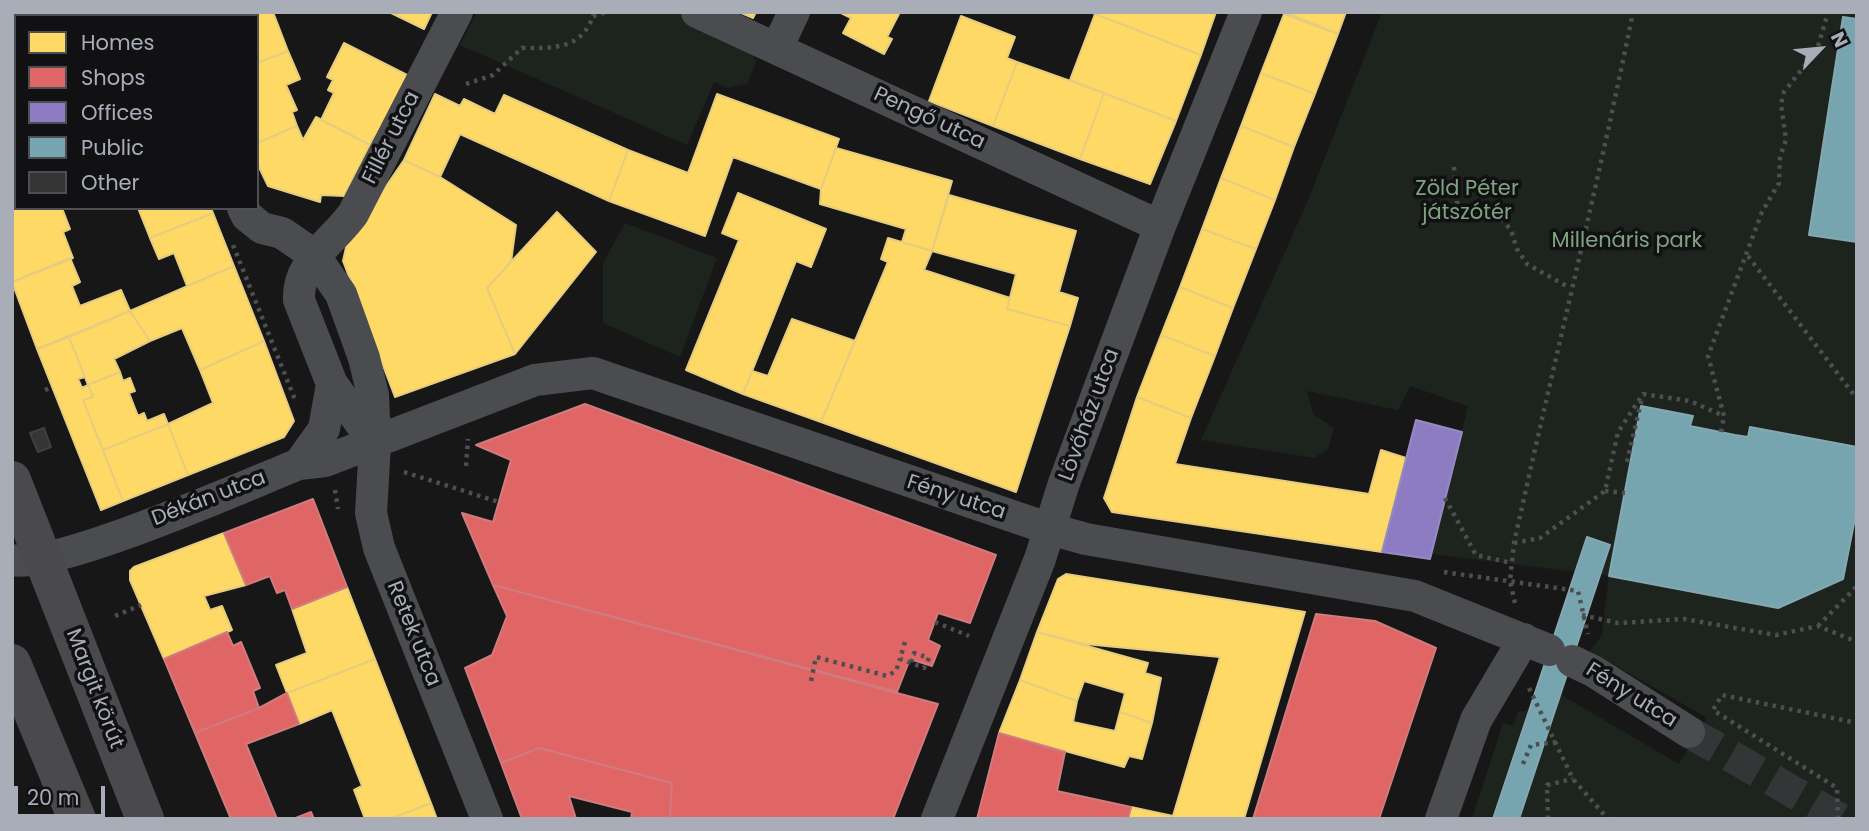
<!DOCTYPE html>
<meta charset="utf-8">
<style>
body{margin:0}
#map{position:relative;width:1869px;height:831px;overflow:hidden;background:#171717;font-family:Poppins,sans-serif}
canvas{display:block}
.frame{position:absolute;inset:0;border:14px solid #a8adb8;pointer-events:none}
.legend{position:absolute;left:14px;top:14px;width:245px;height:196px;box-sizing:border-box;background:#111113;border:2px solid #4d4f55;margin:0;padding:9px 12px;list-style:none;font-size:21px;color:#a8adb8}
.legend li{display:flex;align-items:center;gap:14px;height:35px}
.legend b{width:35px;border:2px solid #4d4f55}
.north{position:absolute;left:1785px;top:14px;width:70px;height:70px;-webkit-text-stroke:5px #111113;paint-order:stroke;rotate:64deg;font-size:19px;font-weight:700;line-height:28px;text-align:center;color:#a8adb8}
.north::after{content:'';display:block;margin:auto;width:24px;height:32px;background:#a8adb8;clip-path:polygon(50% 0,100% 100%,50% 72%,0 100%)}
.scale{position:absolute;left:14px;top:786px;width:91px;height:32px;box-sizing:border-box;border:4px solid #a8adb8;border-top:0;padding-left:9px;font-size:21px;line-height:24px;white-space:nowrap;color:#a8adb8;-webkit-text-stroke:5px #111113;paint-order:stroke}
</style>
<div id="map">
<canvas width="1869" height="831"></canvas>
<div class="frame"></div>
<ul class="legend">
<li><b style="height:19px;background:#ffd966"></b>Homes</li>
<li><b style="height:19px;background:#e06666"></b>Shops</li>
<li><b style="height:19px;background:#8e7cc3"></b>Offices</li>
<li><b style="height:19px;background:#76a5af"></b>Public</li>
<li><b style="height:19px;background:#353536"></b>Other</li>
</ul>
<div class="north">N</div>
<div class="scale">20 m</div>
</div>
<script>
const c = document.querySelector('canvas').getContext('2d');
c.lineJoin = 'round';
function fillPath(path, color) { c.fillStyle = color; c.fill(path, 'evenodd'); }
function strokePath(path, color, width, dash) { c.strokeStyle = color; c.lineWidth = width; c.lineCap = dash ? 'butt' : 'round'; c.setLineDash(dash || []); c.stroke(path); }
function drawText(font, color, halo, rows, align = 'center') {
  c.font = font + ' Poppins,sans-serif'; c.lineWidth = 7; c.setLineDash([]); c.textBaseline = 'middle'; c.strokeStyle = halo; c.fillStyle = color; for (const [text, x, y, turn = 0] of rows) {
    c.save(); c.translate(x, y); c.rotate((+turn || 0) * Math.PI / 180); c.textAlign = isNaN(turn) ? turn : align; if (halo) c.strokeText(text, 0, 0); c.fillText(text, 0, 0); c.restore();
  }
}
const green = new Path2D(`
 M477,12H685L748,42L756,62L747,84L727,88L714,82L687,145L460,45Z
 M1382,12H1857V819H1472L1503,723L1513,726L1518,712L1539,708L1558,693L1679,764L1707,718L1590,651L1602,635L1609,576L1431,554L1468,406L1410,386L1398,410L1307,391L1313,414L1334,428L1328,449L1314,458L1201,440L1309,198Z
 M625,223L717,258L680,357L603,323V263Z`);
const homes = new Path2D(`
 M59,12H135V13L128,16H61Z
 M196,12H273L288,51L257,63V16H197Z
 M389,12H432L424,29Z
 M739,12H756L753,18Z
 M839,12H900L887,37L892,39L884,54L843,33L851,18Z
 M1090,12H1216L1201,55Z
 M1284,12H1346L1338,34Z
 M1095,14L1201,55L1176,121L1070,80Z
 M1284,14L1338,34L1315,94L1261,73Z
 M961,16L1015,37L1007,58L1017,62L993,126L929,101Z
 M344,43L413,78L381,141L374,137L370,145L321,120L334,93L328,90L333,80L327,77Z
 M288,51L300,79L286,85L297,110L292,112L297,126L257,143V63Z
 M16,56V135L12,137V57Z
 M1017,62L1104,93L1080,159L993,126Z
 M1261,73L1315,94L1294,147L1241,126Z
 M1104,93L1176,121L1150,184L1080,159Z
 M435,94L460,106L464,99L495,114L504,95L628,150L609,201L460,134L440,177L404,160Z
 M717,94L839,139L821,189L733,157L705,236L609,201L628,150L688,173Z
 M316,117L370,145L344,196L321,195L320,202L268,186L257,163V143L297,126L303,140Z
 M1241,126L1294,147L1275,200L1221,178Z
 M836,148L952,181L932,251L902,242L906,229L820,204L821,189Z
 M404,160L440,177L516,225L511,262L487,288L515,354L395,397L343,261L347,243Z
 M1221,178L1275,200L1256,249L1202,229Z
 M738,193L826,229L811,267L796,261L743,394L686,370L739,240L722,233Z
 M949,195L1076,231L1059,292L1078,298L1070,326L1007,309L1016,274L932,251Z
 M16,202V208H62L70,229L63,232L73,258L12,282V203Z
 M138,208H211L213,213L150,238Z
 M557,212L596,252L515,354L487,288Z
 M213,213L234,266L187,286L174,253L159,259L150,238Z
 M1202,229L1256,249L1233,308L1180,287Z
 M888,238L932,251L924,270L1010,298L1007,309L1070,326L1016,492L821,422L888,262L881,259Z
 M70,258L80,282L72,286L80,306L121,290L130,311L37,349L12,282Z
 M234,266L264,341L200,370L182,328L150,341L130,311Z
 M1180,287L1233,308L1215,356L1161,335Z
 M130,311L150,341L114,359L120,372L88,385L69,337Z
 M792,319L855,341L821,422L743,394L752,371L768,376Z
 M1161,335L1215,356L1191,418L1137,397Z
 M69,337L85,377L78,379L82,388L88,385L93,397L83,400L123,501L101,510L37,349Z
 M264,341L294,421L284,437L188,475L168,424L213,403L200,370Z
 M120,372L123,381L130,378L135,391L129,393L138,416L144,413L147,421L164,414L168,424L103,450L83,400L93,397L88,385Z
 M1137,397L1191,418L1175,464L1369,494L1381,450L1406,458L1382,552L1112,512L1104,498Z
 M168,424L188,475L123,501L103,450Z
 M224,533L246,585L204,596L210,610L222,606L232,630L164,659L130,580V571L134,567Z
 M1066,574L1305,612L1244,819H1128L1131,807L1173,816L1220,657L1085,644L1037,632L1058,579Z
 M347,587L375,659L287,693L276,665L307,653L292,609Z
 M1037,632L1148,663L1145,673L1161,678L1152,723L1120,712L1125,693L1084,681L1077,701L1020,680Z
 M375,659L431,803L390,819H365L354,790L362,786L332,710L299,724L287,693Z
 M1020,680L1077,701L1073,722L1115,731L1120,712L1152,723L1142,759L1129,756L1124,767L999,733Z
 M431,803L437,819H390Z`);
const shops = new Path2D(`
 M16,135V202L12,203V137Z
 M585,404L996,555L970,623L938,613L928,640L940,646L932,666L910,659L897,692L493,585L462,513L493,522L511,460L476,445Z
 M313,499L347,587L292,609L285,590L277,593L270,576L246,585L224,533Z
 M493,585L938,704L893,819H670L672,783L539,748L501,763L465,668L492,655L507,616Z
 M1316,614L1375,621L1436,648L1379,819H1253Z
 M227,632L233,646L241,642L260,688L253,691L259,708L195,733L164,659Z
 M287,693L299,724L246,744L277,819H231L195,733L259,708Z
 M999,733L1065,752L1057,791L1131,807L1128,819H977Z
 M539,748L672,783L670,819H631L632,812L569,796L576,819H522L501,763Z
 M311,812L314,819H293Z`);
const offices = new Path2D(`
 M1416,420L1462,432L1430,559L1382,552Z`);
const public = new Path2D(`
 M1843,17L1857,19V242L1809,235Z
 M1641,406L1693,416L1690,426L1735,435L1748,437L1750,427L1857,447V508L1843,579L1778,608L1609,576Z
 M1587,537L1610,545L1519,819H1493Z`);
const building = new Path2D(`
 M44,428L51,447L38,452L30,433Z`);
const streetTunnel = new Path2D(`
 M1689,732L1840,819`);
const path = new Path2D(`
 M466,84L493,75L522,48C553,48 581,50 593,16L607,12
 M1454,167L1457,202L1464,212L1501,219L1511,230L1517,249L1527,264L1570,288
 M233,245L296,402
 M1748,256L1857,399
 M45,390L52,387
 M1721,432L1724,416
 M1627,462L1642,398
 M466,466L468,439
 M404,472L499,502
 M335,490L338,509
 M1605,491L1625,493
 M1445,498L1476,555L1511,563
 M1514,543L1540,538L1605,491L1618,432L1643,394L1690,401L1724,416L1708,356L1762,212L1779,183L1780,157L1786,140L1781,104L1784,92L1817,50L1828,12
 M1444,572L1578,591L1588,634
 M1515,603L1510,581L1514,543C1553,366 1597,190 1633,12
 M1582,615L1618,623L1684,619L1776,635L1818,626L1857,642
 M115,616L141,605
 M935,622L969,636
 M1818,626L1857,586
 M905,642L900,659L924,668L929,658L914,653L911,662
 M811,681L816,657L887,676L896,671L900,659
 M1529,688L1573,779L1608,819
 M1523,764L1531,745L1556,742
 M1548,819L1547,785L1573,779
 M1838,819L1837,788L1713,710L1722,695L1857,723`);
const street = new Path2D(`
 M165,12L166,16
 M697,12L1160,226
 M777,48L794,12
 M243,208L247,216L262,228L282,233L314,255L341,294L364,358L373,395L375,443L371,513L379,548L487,819
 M375,443L332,384L299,300C297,262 333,242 353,214L457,12
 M299,464L324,429L332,384
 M12,560C53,571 249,484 299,464L325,461L535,380L593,373L1050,529L1086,539L1415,596L1549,650
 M1572,661L1593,671L1689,732
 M937,819L1040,559L1064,483L1160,226L1246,12
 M1441,819L1476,720L1524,639`);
const secondary = new Path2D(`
 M12,480L145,819
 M12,663L77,819`);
const streetNames = [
 ["Pengő utca",929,119,25],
 ["Fillér utca",392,138,-63],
 ["Lövőház utca",1090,415,-70],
 ["Fény utca",956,498,18],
 ["Dékán utca",209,499,-21],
 ["Retek utca",413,634,68],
 ["Margit körút",94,689,69],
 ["Fény utca",1631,696,32]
];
const parkNames = [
 ["Zöld Péter",1467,190],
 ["játszótér",1467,214],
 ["Millenáris park",1627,242]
];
fillPath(green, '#1d241e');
fillPath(homes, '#ffd966');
strokePath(homes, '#e5cc7f', 2);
fillPath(shops, '#e06666');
strokePath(shops, '#cf7b7f', 2);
fillPath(offices, '#8e7cc3');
strokePath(offices, '#968bc0', 2);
fillPath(public, '#76a5af');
strokePath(public, '#85a7b2', 2);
fillPath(building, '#353536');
strokePath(building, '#3f4043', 2);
strokePath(streetTunnel, '#343537', 32, [32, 16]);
strokePath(path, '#4d4e52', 4.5, [3.5, 5]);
strokePath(street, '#4b4c50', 32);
strokePath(secondary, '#4a4a4e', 38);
drawText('21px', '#a8adb8', '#111113', streetNames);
drawText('21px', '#7fa381', '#111113', parkNames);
</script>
